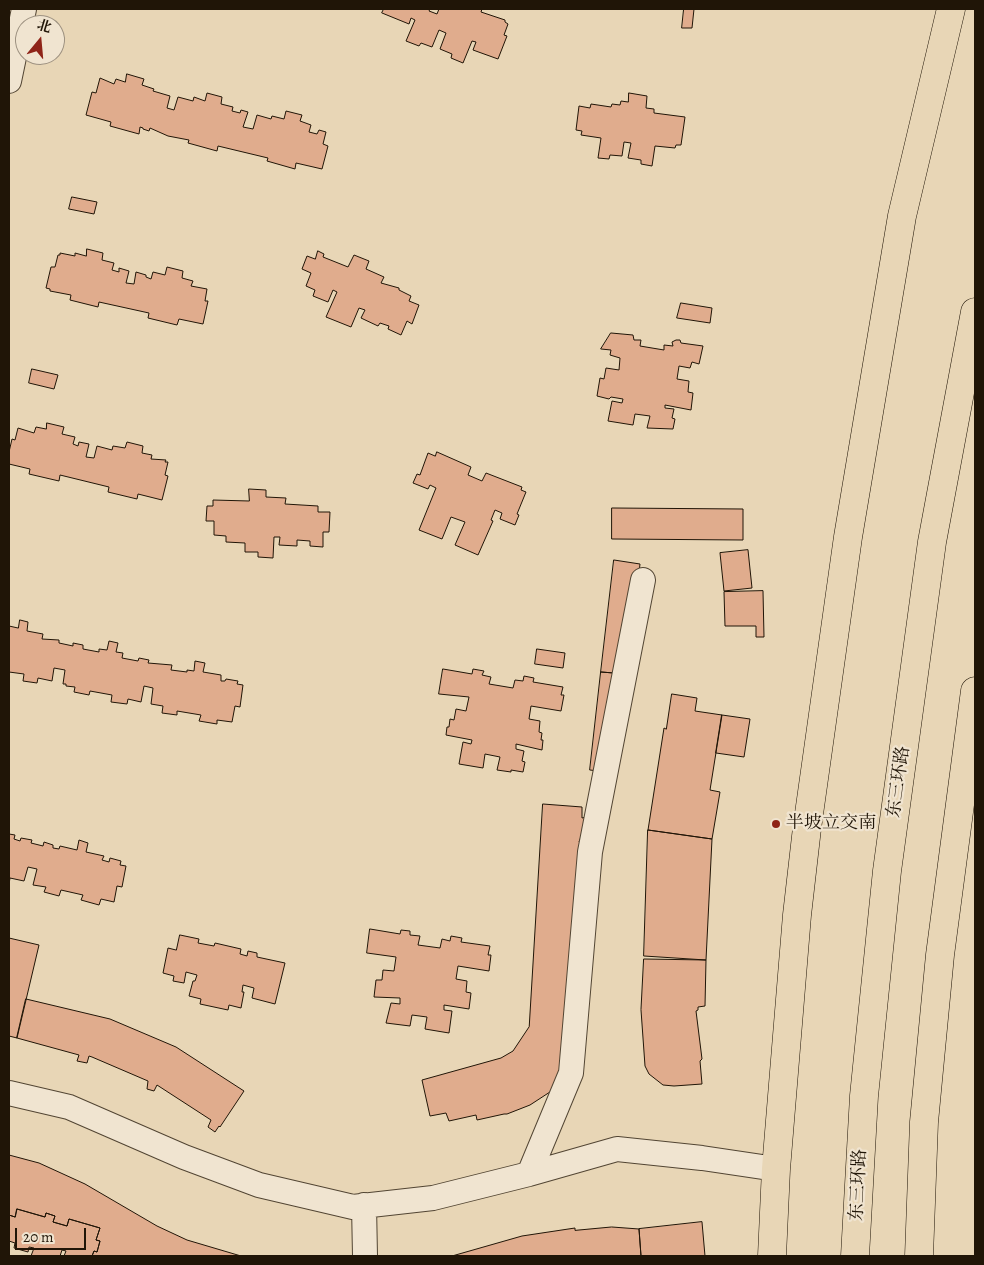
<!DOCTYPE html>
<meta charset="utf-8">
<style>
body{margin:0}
#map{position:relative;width:984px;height:1265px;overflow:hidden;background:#e8d6b6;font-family:Alegreya,"Noto Serif SC",serif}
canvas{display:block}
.frame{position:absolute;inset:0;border:10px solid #201507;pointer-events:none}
.north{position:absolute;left:15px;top:15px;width:50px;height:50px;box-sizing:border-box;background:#f0e4d0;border:1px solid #9d9180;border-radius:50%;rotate:17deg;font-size:14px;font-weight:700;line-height:20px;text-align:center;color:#201507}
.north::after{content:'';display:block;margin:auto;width:18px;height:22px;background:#8f2418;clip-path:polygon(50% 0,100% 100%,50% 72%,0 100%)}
.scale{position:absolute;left:15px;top:1228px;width:71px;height:22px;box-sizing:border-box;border:2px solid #201507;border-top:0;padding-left:6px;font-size:15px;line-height:18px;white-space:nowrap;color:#201507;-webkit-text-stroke:4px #f0e4d0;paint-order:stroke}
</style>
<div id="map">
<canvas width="984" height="1265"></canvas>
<div class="frame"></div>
<div class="north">北</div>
<div class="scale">20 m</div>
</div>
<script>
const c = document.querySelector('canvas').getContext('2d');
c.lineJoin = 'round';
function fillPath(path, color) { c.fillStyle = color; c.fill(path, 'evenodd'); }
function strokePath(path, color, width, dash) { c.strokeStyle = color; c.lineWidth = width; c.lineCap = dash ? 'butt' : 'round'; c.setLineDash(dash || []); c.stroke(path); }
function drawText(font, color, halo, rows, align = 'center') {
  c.font = font + ' Alegreya,"Noto Serif SC",serif'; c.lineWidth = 4.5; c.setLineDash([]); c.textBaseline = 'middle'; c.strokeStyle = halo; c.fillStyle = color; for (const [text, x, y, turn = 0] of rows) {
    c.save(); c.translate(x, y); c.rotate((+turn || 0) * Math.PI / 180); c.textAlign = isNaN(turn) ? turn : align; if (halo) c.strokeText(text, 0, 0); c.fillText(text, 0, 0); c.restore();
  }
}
const building = new Path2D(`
 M384,9H430L429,11L437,14L439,9H482L481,12L505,20V22L508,24L504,35L507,36L498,59L473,50L476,42L472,41L463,63L451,58L452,54L440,49L446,33L439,30L432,47L421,43L419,46L406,41L415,20L411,18L409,24L382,13Z
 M684,9H694L692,28H682Z
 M127,74L144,79L142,85L154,89L153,91L170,96L167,108L174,110L178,97L193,101L194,97L205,101L207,93L222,97L221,104L233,107L232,111L240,113L241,110L248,112L243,127L253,129L257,115L271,119L272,116L284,119L286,111L302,115L300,121L311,125L309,132L317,134L319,130L326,132L323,144L328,146L322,169L296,163L295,169L267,161L268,158L218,146L217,151L188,143L189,140L168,136L150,128L149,131L143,129V128L140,127L139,134L110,126L111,122L86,115L92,92L96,93L100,78L114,84L116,79L125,82Z
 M629,93L647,96L646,108L654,109V113L685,117L681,145H676L675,148L655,146L652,166L641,164V160L628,158L631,143L624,142L622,156L610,155L609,159L598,158L601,138L581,135L582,131L576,130L579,106L590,108L591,104L611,107L612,104L620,105L621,101L628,102Z
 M72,197L97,202L94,214L69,209Z
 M87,249L103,253L102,260L114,263L112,270L119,272V268L129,271L126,283L134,284L136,272L146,275V277L151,279L153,272L165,275L167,267L183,271L182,278L193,281L191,286L207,289L205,301H208L203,324L179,319L177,325L148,318L149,313L99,302L98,307L70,300L71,295L50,291V289L46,288L51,267H55L58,255H60V253L75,256V253L86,256Z
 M318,251L324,254L323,257L348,267L354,255L369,261L366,269L384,277L381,283L399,288V290L411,296L409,301L419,305L412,324L407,321L401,335L388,329L389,326L380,323L378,326L361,318L365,310L359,308L351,327L326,317L337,292L333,290L328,302L313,296L315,290L306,286L311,273L302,269L307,256L315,259Z
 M681,303L712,308L710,323L677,318Z
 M611,333L633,335L634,340H641L640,346L664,350V345L673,346L672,342L676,340H680L681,343L703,346L699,364L692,362L690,368L679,366L677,379L689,381L688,392L693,393L691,410L665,405V408L674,409L672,418L675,419L673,429L647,428L650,416L635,414L633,425L608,421L612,401L622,403L623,399L611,397L609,399L597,396L600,378L604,379L606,368L619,370L620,358L610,355L611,350L601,349Z
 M32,369L58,375L54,389L29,383Z
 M47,423L64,427L62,434L75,437L73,444L78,446L79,442L89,444L86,457L94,458L97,446L112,450L113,446L125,448L127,442L143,446L142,453L152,455L151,459L166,460L165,462H168L165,475L168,476L162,500L138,494L137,499L108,492L109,487L60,475L59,481L29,474L30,469L9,464V452L12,439L15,440L18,428L34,433L36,427L46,429Z
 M437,452L471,467L468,475L482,481L486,473L522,487L521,490L526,492L517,514L519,515L515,525L500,519L502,513L495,510L491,520L493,521L478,555L455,545L465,522L451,517L442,539L419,530L436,488L430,485L428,489L413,483L417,474L420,475L428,453L435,456Z
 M249,489L266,490V497L286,498L285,504L318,506V512H330L329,532H323V547L310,546V541L297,540V546L279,545L280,537H274L273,558L258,557V552H245V543L226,542V536L214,535V521H206L207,506H213V500L249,501Z
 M612,508L743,509V540L612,539Z
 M748,550L752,588L724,591L720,553Z
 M614,560L640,564L627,674L601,672Z
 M763,591L764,637H756V626H725L724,592Z
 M20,620L28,622L27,631L43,634L42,639L59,640V643L73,646V643L83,645V649L99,652V649L107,650L109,641L118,643L116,652L123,653L122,658L138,661L139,658L149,660L148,663L172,665L171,670L187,672V670L194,671L195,661L205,663L203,672L221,675V681H225L226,679L238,681L237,684L243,685L240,707L235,706L232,722L217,720V724L199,721L201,715L177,711V715L162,713L163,706L151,704L153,688L144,686L141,702L128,699L127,704L111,702L112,695L90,691L89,695L74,692L75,687L66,686V684H63L65,670L54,668L52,681L38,678L37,683L23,681L24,674L9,672V626L18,628Z
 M537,649L565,653L563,668L535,664Z
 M443,669L472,674L473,669L484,671L482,675L491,677L489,684L513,688L515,680L523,681L524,676L534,678L533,682L563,687L561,695H564L561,711L531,706L529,719L540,721L539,732L542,733L541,740H543L542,750L516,744V749L524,751L522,761L525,762L523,772L511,770V772L497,770L500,757L485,754L483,768L459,764L463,742L471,744L472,740L446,735L447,727H449L450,719L454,720L456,709L466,711L469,697L439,694Z
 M601,672L627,674L615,773L590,770Z
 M672,694L697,698L695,711L722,715L710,790L720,792L712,839L648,830L664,728L666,729Z
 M722,715L750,719L744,757L716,753Z
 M543,804L582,807V818L586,817L585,837H581L579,842L593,843L572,1068L553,1090L530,1105L507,1114H504L477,1120L476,1115L449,1121L446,1113L430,1116L422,1080L501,1058L513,1051L529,1027Z
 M648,830L712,839L706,960L644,956Z
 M9,834L15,835L14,839L20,841L21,838L32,840L31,843L43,846L44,842L53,845V848L59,849L60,846L77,850L79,840L88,843L86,852L104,856L102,860L109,862L110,858L121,861L120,865L126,866L122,887L117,886L114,902L101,899L99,905L81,900L83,895L61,890L59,896L44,892L46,887L33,885L37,869L28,867L24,881L10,878L9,884Z
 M370,929L400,934L401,930L410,931V935L420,936L418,945L440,948L442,939L450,941L451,936L462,938L461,942L490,946L488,955H491L489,971L458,966L456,979L467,981L466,992L471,993L469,1009L444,1005V1010L452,1011L449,1033L425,1029L427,1017L412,1015L410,1026L386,1023L391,1003L400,1004V998L374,997L376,980H382L383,970L394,971L396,957L367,953Z
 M180,935L199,939L198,943L214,946L215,943L241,949L240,954L247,956L248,951L257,953V957L285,963L275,1004L252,998L254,988L243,985L242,992H244L241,1008L229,1005L228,1010L200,1004L201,999L189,996L193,981H195L197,975L186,972L184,983L173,981L174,976L163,973L168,948L176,950Z
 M9,938L39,945L17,1038L9,1036Z
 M644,959L706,960L705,1006L698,1007V1010L696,1011L702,1059L700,1061L702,1084L674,1086L663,1085L649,1074L645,1066L641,1010Z
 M26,999L110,1019L176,1047L244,1091L220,1127L219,1126L215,1132L208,1127L211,1120L157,1085L154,1091L147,1089L148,1081L92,1057L89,1056L87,1063L77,1061L79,1055L17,1038Z
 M9,1155L39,1163L85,1184L157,1226L187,1240L241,1256H92L94,1251L97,1252L100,1241L96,1240L100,1228L69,1219L67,1226L53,1222L55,1216L46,1213L45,1217L17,1209L15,1217L9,1215Z
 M17,1209L45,1217L46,1213L55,1216L53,1222L67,1226L69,1219L100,1228L96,1240L100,1241L97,1252L94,1251L92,1256H64L66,1251L62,1250L60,1256H31L34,1248L29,1247L28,1252L14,1248L15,1243L9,1241V1215L15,1217Z
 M702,1222L705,1256H641L639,1229Z
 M612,1227L639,1229L641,1256H452L522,1236L575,1228V1230Z`);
const minor = new Path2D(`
 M9,81L24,9
 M9,1093L69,1107L184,1157L259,1185L353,1207L433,1198L529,1174L617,1149L702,1158L776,1169
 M529,1174L571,1073L590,852L643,580
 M364,1205L365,1256`);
const major = new Path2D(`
 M772,1256L776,1169L797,915L807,828L848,537L902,216L951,9`);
const highway = new Path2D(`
 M855,1256L864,1096L887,871L932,542L975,312
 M919,1256L924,1122L940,955L975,691`);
const markers = [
 [776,824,5,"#8f2418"]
];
const streetNames = [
 ["东三环路",899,782,-82],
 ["东三环路",859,1185,-87]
];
const poiNames = [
 ["半坡立交南",786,824]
];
fillPath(building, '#e0ac8d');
strokePath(building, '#201507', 1);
strokePath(minor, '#524533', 26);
strokePath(major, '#201507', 29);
strokePath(highway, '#201507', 29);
strokePath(minor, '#f0e4d0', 24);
strokePath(major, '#e8d6b6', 28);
strokePath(highway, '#e8d6b6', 28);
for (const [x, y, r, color] of markers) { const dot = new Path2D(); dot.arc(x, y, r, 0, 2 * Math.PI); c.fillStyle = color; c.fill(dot); strokePath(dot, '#f0e4d0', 2); }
drawText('18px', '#201507', '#f0e4d0', streetNames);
drawText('18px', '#201507', '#f0e4d0', poiNames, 'left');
</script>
